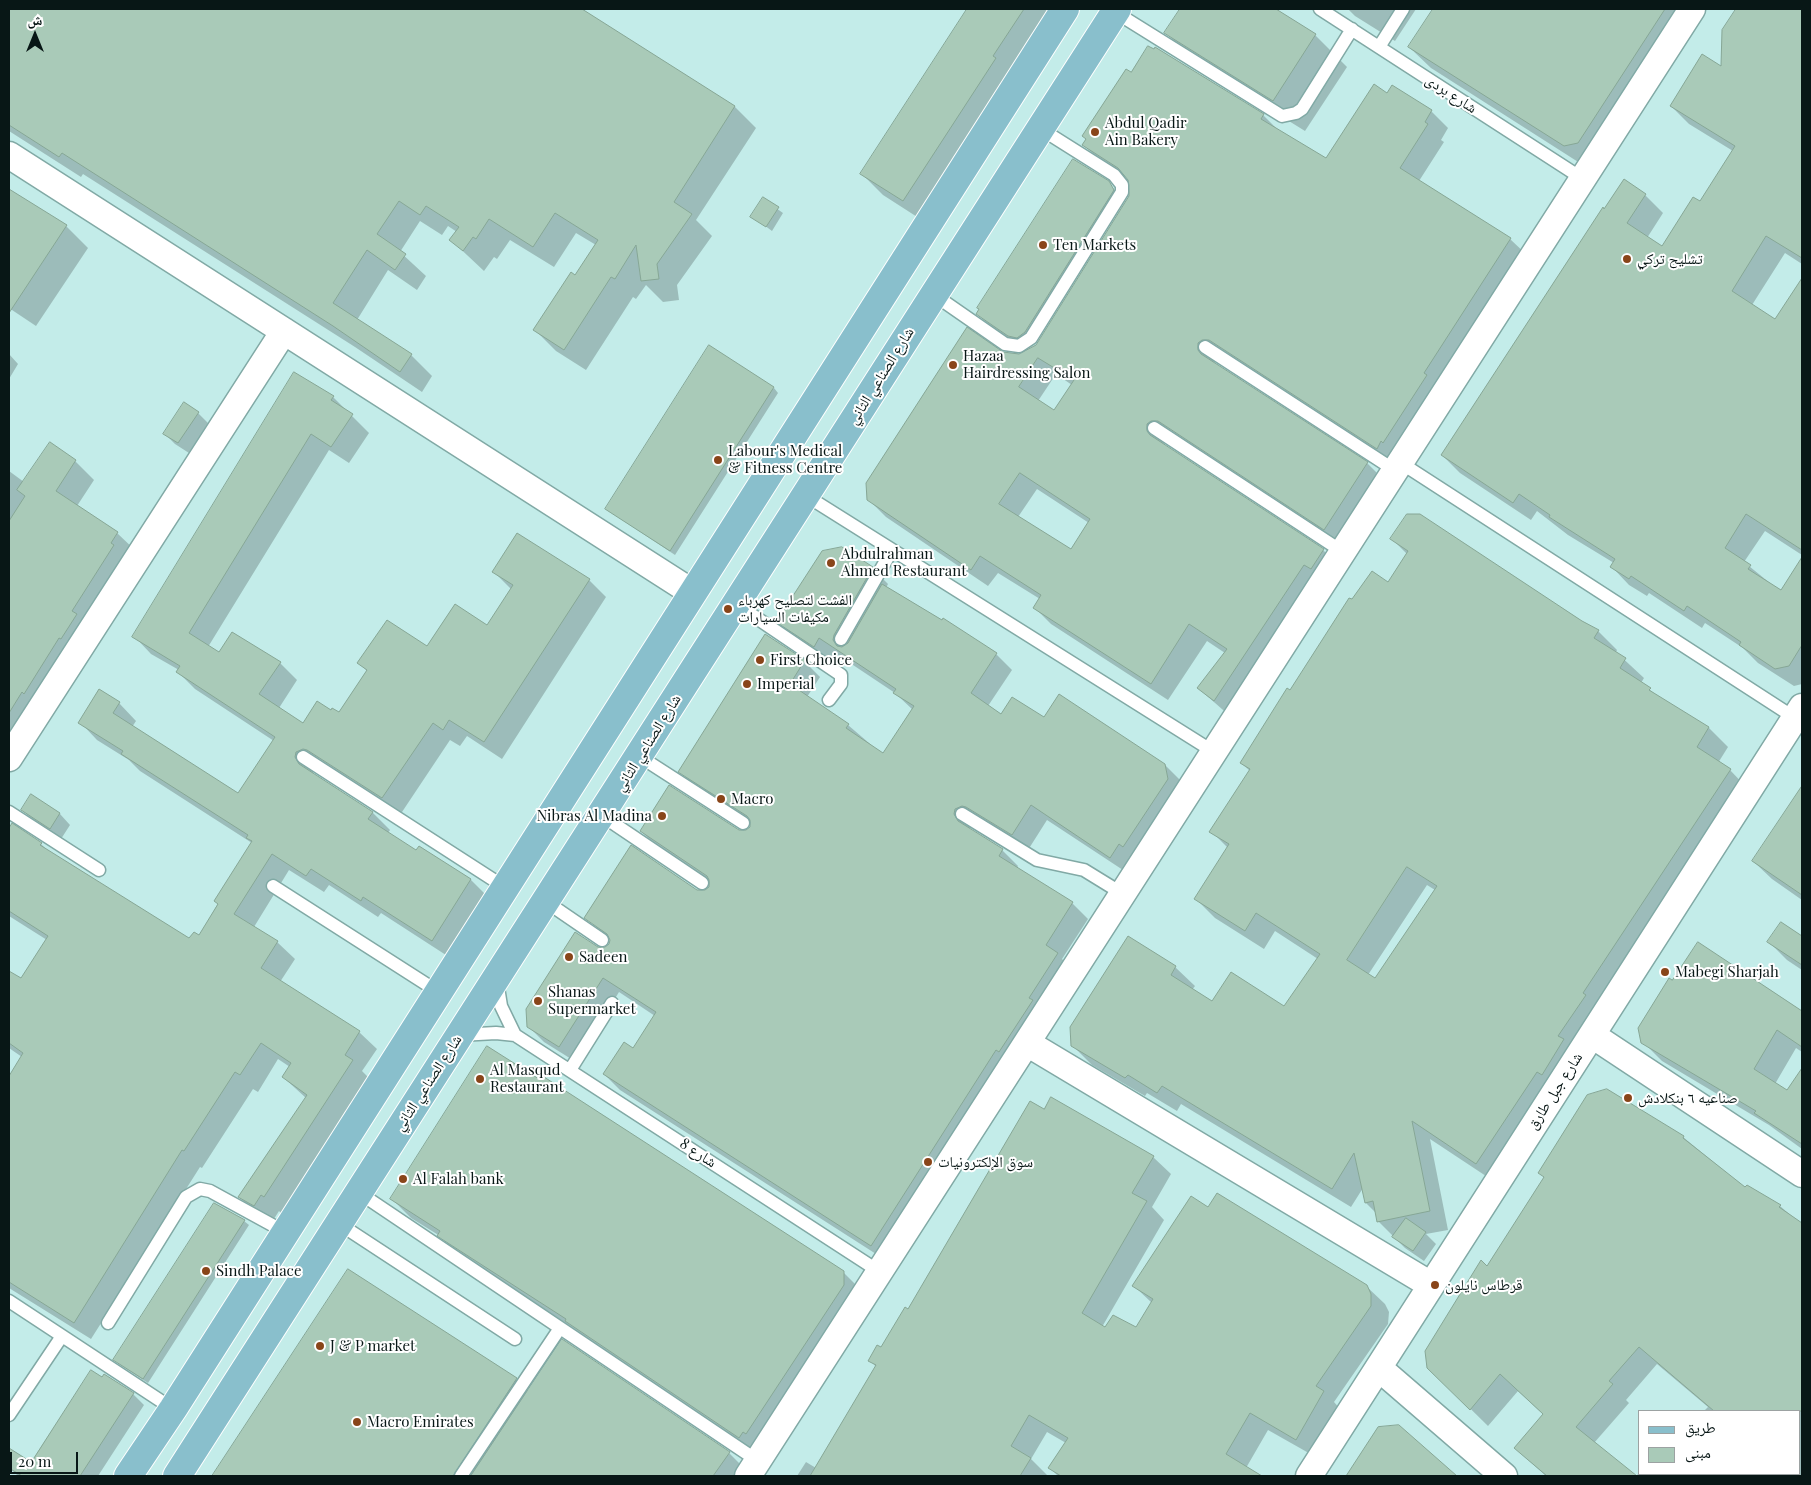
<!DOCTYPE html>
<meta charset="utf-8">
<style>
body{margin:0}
#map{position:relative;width:1811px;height:1485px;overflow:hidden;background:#c3ece9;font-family:"Playfair Display","Noto Naskh Arabic",serif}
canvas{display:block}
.frame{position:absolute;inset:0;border:10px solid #081716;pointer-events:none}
.legend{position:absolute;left:1638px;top:1410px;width:162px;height:65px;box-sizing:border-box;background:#fff;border:1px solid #9ca2a2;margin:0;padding:6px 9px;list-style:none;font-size:15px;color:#081716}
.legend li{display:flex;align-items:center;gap:10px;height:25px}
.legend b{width:25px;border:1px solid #9ca2a2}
.north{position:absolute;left:10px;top:10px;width:50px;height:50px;-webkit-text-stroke:4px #fff;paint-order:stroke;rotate:0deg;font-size:14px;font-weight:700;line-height:20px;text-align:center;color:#081716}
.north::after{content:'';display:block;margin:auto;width:18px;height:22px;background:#081716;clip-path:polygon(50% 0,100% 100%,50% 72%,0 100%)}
.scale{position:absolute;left:10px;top:1452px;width:68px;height:22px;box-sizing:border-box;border:2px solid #081716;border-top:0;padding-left:6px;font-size:15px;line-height:18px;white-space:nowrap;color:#081716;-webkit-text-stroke:4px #fff;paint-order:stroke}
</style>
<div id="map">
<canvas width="1811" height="1485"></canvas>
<div class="frame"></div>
<ul class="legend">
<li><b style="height:6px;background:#89bfcc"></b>طريق</li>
<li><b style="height:14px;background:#a9cab8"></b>مبنى</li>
</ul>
<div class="north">ش</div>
<div class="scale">20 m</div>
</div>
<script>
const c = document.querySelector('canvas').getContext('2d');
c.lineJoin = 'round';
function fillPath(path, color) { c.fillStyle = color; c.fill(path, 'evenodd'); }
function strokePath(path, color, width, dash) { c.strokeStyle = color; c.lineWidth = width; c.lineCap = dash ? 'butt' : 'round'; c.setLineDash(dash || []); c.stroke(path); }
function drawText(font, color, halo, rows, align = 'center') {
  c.font = font + ' "Playfair Display","Noto Naskh Arabic",serif'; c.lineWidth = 4; c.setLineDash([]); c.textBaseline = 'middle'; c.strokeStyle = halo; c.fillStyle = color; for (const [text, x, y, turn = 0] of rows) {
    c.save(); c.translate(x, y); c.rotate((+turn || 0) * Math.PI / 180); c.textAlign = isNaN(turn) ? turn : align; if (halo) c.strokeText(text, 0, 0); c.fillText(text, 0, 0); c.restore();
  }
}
const shadow = new Path2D(`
 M9,9H580L735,107L756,128L696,220L712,236L677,285L679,300L663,302L646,285L636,299L633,297L586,370L556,351L535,330L576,277L596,245L576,233L554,267L510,240L497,259L494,257L484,271L451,240L457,232L448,226L442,235L420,221L400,252L426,276L417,290L388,270L357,320L411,355L432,376L422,392L355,347L83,174L81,177L9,131Z
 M968,9H1059L925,222L883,195L862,174Z
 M1181,9H1274L1315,35L1347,67L1305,131L1197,64L1166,33Z
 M1348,9H1416L1395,41L1355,16Z
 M1434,9H1700L1586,167L1431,68L1409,47Z
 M1737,9H1802V264L1785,253L1752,305L1775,321L1802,281V555L1765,531L1744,562L1781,592L1802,560V684L1794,686L1758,663L1743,648L1705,623L1702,628L1649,593L1647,596L1629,585L1612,567L1614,563L1568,535L1537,511L1531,520L1460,473L1442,455L1624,181L1645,195L1663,213L1647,238L1662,248L1700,203L1733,151L1689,124L1671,106L1722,68L1723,30Z
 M1156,48L1263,115L1279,131L1326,160L1388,94L1431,111L1448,128L1441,140L1444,142L1419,181L1510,239L1528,256L1394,465L1215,359L1214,364L1367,463L1384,480L1342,546L1167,438L1163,445L1323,550L1340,567L1231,717L1198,688L1225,653L1207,641L1168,700L1051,624L1034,607L1040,599L998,573L988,586L886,517L868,499L1003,353L1023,354L1039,343L1130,196V180L1101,162L1084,145L1132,74ZM1056,374L1072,385L1054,411L1038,401ZM1037,489L1089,523L1071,550L1018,517Z
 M1108,182L1124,201L1035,343L1028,348L1020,346L988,324L977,314Z
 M9,191L66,226L88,248L36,326L9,308Z
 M763,199L783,213L772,231L752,216Z
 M9,354L18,364L9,379Z
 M294,374L333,397L369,433L349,463L329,450L208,647L220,654L280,663L297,680L279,708L303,725L331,712L340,714L368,672L359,663L427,648L487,626L511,589L494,572L589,580L606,597L502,759L467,736L460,746L450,740L400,815L313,770V774L373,813L390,830L388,833L416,851L419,848L471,880L488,897L449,957L381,913L378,917L329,885L324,892L289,870L254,927L277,942L295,959L280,982L359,1032L377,1049L362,1071L369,1078L281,1213L279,1211L272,1222L256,1214L239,1197L306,1098L283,1077L290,1067L278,1059L258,1092L253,1089L202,1168L200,1167L91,1339L9,1288V1079L22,1057L9,1048V972L21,980L47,940L9,916V829L11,826L41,844L49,852L190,940L199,937L252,843L140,771L129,760L97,740L80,722L100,691L119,703L136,721L132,727L238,795L274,741L195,689L178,672L179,670L151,654L134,636Z
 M774,388L778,393L675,555L606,509Z
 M198,413L208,423L189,453L175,444L165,434Z
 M51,444L75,461L94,480L77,506L117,533L136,551L9,760V471L24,482Z
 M1392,539L1598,631L1617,650L1616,652L1644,678L1641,683L1659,697L1709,728L1728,747L1718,763L1730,770L1749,790L1495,1182L1430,1139L1448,1230L1426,1234L1436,1244L1424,1261L1405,1248L1378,1221L1376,1213L1366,1203L1363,1188L1351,1207L1181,1104L1177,1111L1147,1093L1145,1096L1092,1065L1073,1046L1129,938L1175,967L1195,986L1192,990L1213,1002L1285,1008L1318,959L1275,931L1264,949L1215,918L1196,899L1228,848L1211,831L1250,771L1241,763L1352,601L1388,584L1408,555ZM1427,885L1435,890L1376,980L1368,975Z
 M872,568L888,584L886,588L996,654L1012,670L988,706L1001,715L1044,719L1165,765L1181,781L1126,872L1047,820L1028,850L970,826V830L1002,850L1018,866L1017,868L1072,903L1088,919L1062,959L1073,970L887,1261L620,1090L604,1074L634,1049L655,1016L619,992L576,1062L544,1042L528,1026L597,948L605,949L610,945L611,940L586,918L697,891L706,892L710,888L711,883L657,847L641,831L747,832L751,828V823L696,787L680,772L804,661L820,677L807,697L848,725L883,755L913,710L895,693L835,653L830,661L794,637L778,621Z
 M1802,786V900L1772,879L1753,861L1782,820Z
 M31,796L60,814L70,825L61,839L33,820L22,810Z
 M1781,923L1802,938V970L1787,960L1769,942Z
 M1699,944L1802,1013V1052L1796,1048L1775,1084L1788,1092L1802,1070V1149L1769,1125L1662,1061L1643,1042L1673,982Z
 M1045,1110L1153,1157L1171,1174L1152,1207L1164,1220L1102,1327L1136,1329L1152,1303L1134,1286L1209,1209L1366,1286L1385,1304L1389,1312L1388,1324L1334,1402L1341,1410L1314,1456L1268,1430L1246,1468L1260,1476H1058L1050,1468L1066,1443L1047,1432L1031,1459L1048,1476H797L806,1462L816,1468L876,1367L870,1360L881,1349Z
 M1683,1137L1745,1188L1747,1186L1780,1206L1802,1225V1476H1636L1640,1472L1800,1474V1411H1704L1708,1407L1657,1364L1626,1400L1629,1403L1594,1443L1635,1476H1546L1515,1448L1544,1415L1518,1391L1488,1426L1428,1367L1488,1268Z
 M392,1199L843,1272L863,1292L759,1457L586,1341L576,1330L459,1255L440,1236L411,1218Z
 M244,1221L249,1225L148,1383L120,1365L115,1360Z
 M348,1271L516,1379L529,1392L729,1453L750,1474L748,1476H214Z
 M133,1394L144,1405L98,1476H18L9,1467V1462L15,1453L32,1464Z
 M1398,1427L1455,1476H1348L1379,1428Z`);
const building = new Path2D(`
 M9,9H582L735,106L674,202L692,214L657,264L659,279L641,281L636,245L615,279L611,277L564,350L533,330L571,272L575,275L598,240L555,213L533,247L489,219L476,239L473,237L463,251L449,240L459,227L426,206L420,215L399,201L377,234L406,254L395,270L367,250L333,303L412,354L400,372L333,326L62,153L59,157L9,125Z
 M967,9H1024L993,56L996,58L903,201L860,174Z
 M1180,9H1276L1316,34L1273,101L1164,33Z
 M1433,9H1665L1578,143L1564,146L1408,47Z
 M1736,9H1802V258L1766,236L1732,291L1775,319L1802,278V550L1746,514L1725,548L1751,565L1748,569L1781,590L1802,557V645L1789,666L1775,669L1739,645L1741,642L1687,606L1684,611L1631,576L1629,579L1610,567L1615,559L1549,517L1550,515L1519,494L1513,503L1441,455L1603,207L1604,209L1624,179L1646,194L1627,223L1662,246L1693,197L1700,201L1735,146L1670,106L1702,54L1721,66L1722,30Z
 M1148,46L1154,49L1155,47L1264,114L1261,119L1326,158L1374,84L1387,93L1392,85L1432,110L1425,122L1428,124L1400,168L1511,238L1424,373L1427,375L1383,443L1381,441L1377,449L1209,340H1202L1198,343V350L1201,354L1368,462L1324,530L1158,421H1151L1147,424V431L1150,435L1324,549L1311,569L1304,565L1214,701L1197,688L1227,649L1189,624L1151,684L1033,608L1041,595L980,556L971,570L867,500L866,483L967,327L1003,352L1019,354L1036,345L1129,196L1128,180L1118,168L1082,145L1086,139L1082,136L1126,69L1131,72ZM1038,358L1074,380L1054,410L1019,387ZM1020,473L1090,519L1071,549L999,504Z
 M1073,159L1109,181L1114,190L1025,332L1017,338L1008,336L976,314L979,309L977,308Z
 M9,189L67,225L9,313Z
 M763,197L779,207L766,227L750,217Z
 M709,345L774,387L670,551L605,509Z
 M294,372L334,396L331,400L353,414L331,447L311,434L189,633L219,652L232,632L281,662L259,694L303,723L317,701L331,710L332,708L339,712L367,670L357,663L387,620L427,646L455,604L487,625L513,585L492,572L517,533L590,579L484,742L449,720L443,730L433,723L382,798L307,750L303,749L296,752L295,757L299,764L373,812L368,819L416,850L419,846L471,879L432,941L363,897L361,901L311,869L306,876L272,854L234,914L278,941L261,968L360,1031L345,1055L353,1060L264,1197L261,1195L254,1206L238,1197L307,1095L282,1077L291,1063L261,1043L240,1075L235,1072L184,1151L182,1150L74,1323L9,1282V1076L23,1053L9,1043V971L21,978L48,936L9,911V828L12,823L42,843L40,845L189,938L194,932L199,935L218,904L214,901L252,841L246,838L248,835L121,754L123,751L78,723L99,689L120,702L113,713L238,793L275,737L176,672L180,666L132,637Z
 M184,402L199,412L178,443L163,434Z
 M50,442L76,460L56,491L118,532L111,543L114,545L72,611L77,614L61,639L59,638L24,694L22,692L9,713V521L25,496L17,490Z
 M1407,514H1420L1582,621L1599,630L1594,638L1626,658L1620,668L1651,688L1649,690L1709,727L1697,747L1731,769L1583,993L1586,995L1558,1036L1564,1039L1542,1075L1537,1072L1476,1164L1412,1121L1430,1211L1377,1222L1373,1201L1365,1203L1354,1153L1332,1189L1162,1086L1157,1093L1128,1075L1125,1078L1071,1046L1070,1027L1128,936L1176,966L1171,975L1212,1001L1231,972L1284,1006L1320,954L1256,913L1245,931L1194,899L1229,844L1209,832L1250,769L1240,763L1287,688L1290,690L1349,598L1352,599L1372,571L1388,582L1408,551L1390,539ZM1407,867L1437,886L1375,978L1347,960Z
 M842,547L873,567L834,635L833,640L837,646L842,647L848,643L882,584L942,620L943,618L997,653L971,693L1001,714L1012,697L1044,717L1059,694L1165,764L1168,779L1123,847L1119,844L1110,858L1031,805L1012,835L966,807L962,806L955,809L954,814L958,821L1003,849L999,856L1073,902L1046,945L1058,953L1029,998L1033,1000L999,1052L996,1050L871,1246L603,1074L624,1042L633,1048L656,1012L603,978L559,1047L527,1027L526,1009L575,932L598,947H605L609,944L610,940L607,934L584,918L631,845L697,890H705L709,887V880L707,876L640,831L669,785L739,830H746L750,827V820L747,816L678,772L765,634L805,660L790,684L849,724L846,728L883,753L914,706L893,693L896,689L819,638L814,647L776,622L822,551Z
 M1802,786V895L1752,861Z
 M31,794L60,813L50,829L21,810Z
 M1781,922L1802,936V965L1767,942Z
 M1698,942L1802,1011V1047L1777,1030L1754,1069L1787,1090L1802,1068V1144L1754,1113L1756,1111L1641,1043L1638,1028L1669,978L1672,980Z
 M487,1046L539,1079L541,1075L844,1271V1285L746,1434L743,1432L739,1438L565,1321L566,1319L437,1236L440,1231L390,1199Z
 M1607,1089L1684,1136L1683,1138L1745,1187L1747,1185L1781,1205L1779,1207L1802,1223V1411H1714L1639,1347L1609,1381L1613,1384L1576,1427L1637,1476H1547L1514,1448L1543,1414L1500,1374L1470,1410L1427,1368L1425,1351L1481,1260L1487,1266L1544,1177L1538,1173L1587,1095Z
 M1051,1097L1154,1156L1132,1193L1147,1201L1082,1313L1105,1327L1113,1315L1136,1327L1153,1299L1132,1286L1191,1196L1208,1207L1217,1193L1367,1285L1371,1294V1306L1316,1386L1324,1391L1296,1440L1250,1413L1226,1454L1262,1476H1061L1048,1468L1068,1438L1029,1415L1011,1446L1031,1458L1020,1476H810L876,1365L868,1361L877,1345L881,1347L905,1307L908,1309L1030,1101L1044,1109Z
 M214,1203L245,1220L143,1379L113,1360Z
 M1406,1218L1426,1232L1413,1251L1392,1237Z
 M348,1269L517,1378L453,1476H212Z
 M562,1339L730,1452L713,1476H471Z
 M91,1370L102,1377L104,1374L134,1393L80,1476H22L9,1468V1448L31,1462Z
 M1399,1425L1457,1476H1346L1378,1427Z`);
const lane = new Path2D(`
 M1320,9L1583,179
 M1115,12L1282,116L1296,113L1302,109L1352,29
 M1379,47L1403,9
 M933,294L1005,344L1019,346L1031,338L1122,192V185L1114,175L1041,129
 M1205,347L1396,471
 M1154,428L1343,552
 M1401,463L1795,718
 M805,495L1214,752
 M736,604L841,675V684L829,700
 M841,639L892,550
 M639,756L743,823
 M303,757L503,886
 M9,812L99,870
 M962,814L1037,860L1084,870L1123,894
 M601,815L702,883
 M273,886L437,991
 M545,901L602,940
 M497,981L501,1006L515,1035L880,1272
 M460,1035L496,1033L515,1035
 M570,1070L612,1003
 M358,1192L758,1461
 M338,1223L515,1339
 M9,1301L173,1409
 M108,1323L186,1197L200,1189L210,1191L285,1232
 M9,1415L62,1336
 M461,1476L560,1328`);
const street = new Path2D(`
 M9,155L693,593
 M9,758L284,331
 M1592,1035L1802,1174
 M1027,1043L1431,1285
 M1380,1369L1504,1476
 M748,1476L1692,9
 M1309,1476L1802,707`);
const primary = new Path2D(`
 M128,1476L173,1409C468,941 768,476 1065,9
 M177,1476L1117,9`);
const markers = [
 [1095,132,5,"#894519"],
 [1043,245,5,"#894519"],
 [1627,259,5,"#894519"],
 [953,365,5,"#894519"],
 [718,460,5,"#894519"],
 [831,563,5,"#894519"],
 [728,609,5,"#894519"],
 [760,660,5,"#894519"],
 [747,684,5,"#894519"],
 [721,799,5,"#894519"],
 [662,816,5,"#894519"],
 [569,957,5,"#894519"],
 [1665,972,5,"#894519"],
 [538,1001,5,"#894519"],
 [480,1079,5,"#894519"],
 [1628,1098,5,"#894519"],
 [928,1162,5,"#894519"],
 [403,1179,5,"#894519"],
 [206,1271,5,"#894519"],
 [1435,1285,5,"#894519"],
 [320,1346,5,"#894519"],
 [357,1422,5,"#894519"]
];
const streetNames = [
 ["شارع بردى",1451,94,33],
 ["شارع الصناعي الثاني",881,376,-58],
 ["شارع الصناعي الثاني",648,743,-58],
 ["شارع الصناعي الثاني",428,1083,-57],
 ["شارع جبل طارق",1555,1091,-57],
 ["شارع 8",698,1153,33]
];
const poiNames = [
 ["Abdul Qadir",1105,123],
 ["Ain Bakery",1105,140],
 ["Ten Markets",1053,245],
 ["تشليح تركي",1637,259],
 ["Hazaa",963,356],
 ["Hairdressing Salon",963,373],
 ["Labour's Medical",728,451],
 ["& Fitness Centre",728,468],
 ["Abdulrahman",841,554],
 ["Ahmed Restaurant",841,571],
 ["الفشت لتصلیح کھرباء",738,600],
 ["مکیفات السیارات",738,617],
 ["First Choice",770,660],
 ["Imperial",757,684],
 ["Macro",731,799],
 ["Nibras Al Madina",652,816,"right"],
 ["Sadeen",579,957],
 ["Mabegi Sharjah",1675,972],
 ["Shanas",548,992],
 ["Supermarket",548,1009],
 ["Al Masqud",490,1070],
 ["Restaurant",490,1087],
 ["صناعيه ٦ بنكلادش",1638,1098],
 ["سوق الإلكترونيات",938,1162],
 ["Al Falah bank",413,1179],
 ["Sindh Palace",216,1271],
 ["قرطاس نايلون",1445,1285],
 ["J & P market",330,1346],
 ["Macro Emirates",367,1422]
];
fillPath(shadow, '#0003');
fillPath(building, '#a9cab8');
strokePath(building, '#86a695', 1);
strokePath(lane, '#81a9a5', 15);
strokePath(street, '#81a9a5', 29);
strokePath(primary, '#fff', 30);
strokePath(lane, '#fff', 12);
strokePath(street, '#fff', 26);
strokePath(primary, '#89bfcc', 28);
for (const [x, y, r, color] of markers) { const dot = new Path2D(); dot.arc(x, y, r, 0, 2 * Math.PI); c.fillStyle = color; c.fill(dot); strokePath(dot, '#fff', 2); }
drawText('15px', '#081716', '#fff', streetNames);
drawText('15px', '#081716', '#fff', poiNames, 'left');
</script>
